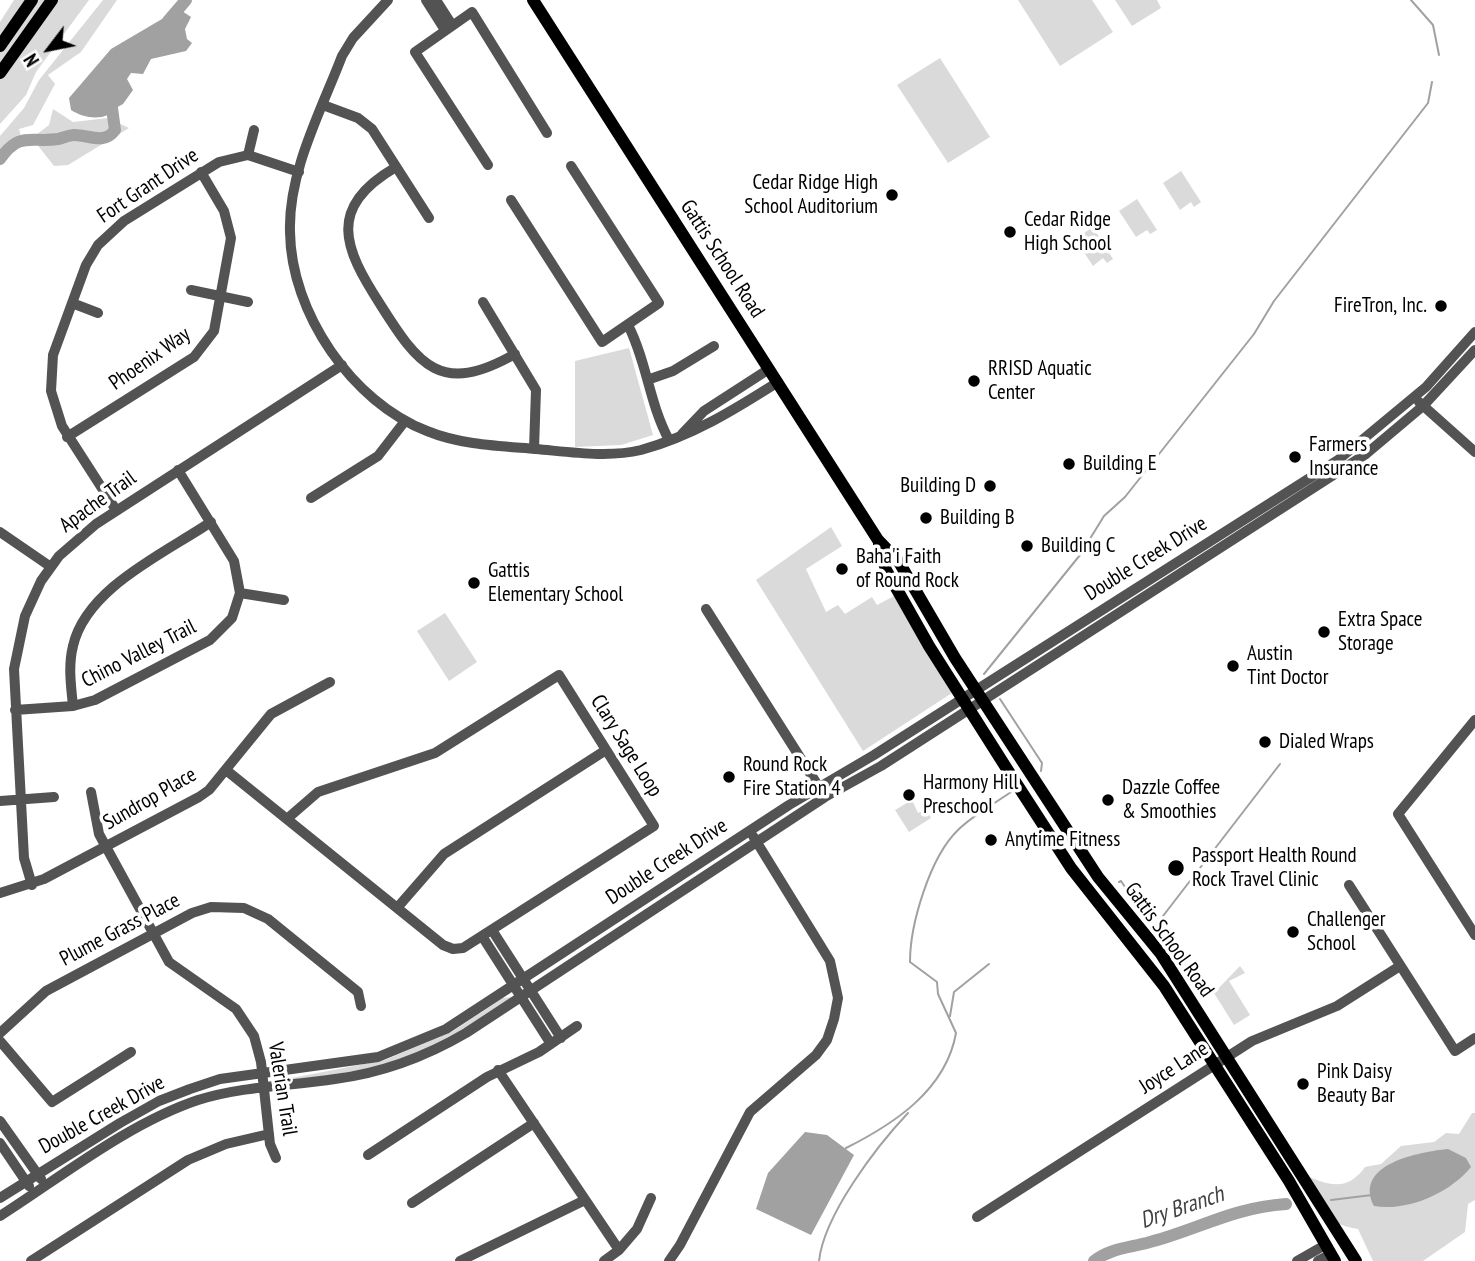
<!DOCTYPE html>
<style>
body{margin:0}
#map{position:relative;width:1475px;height:1261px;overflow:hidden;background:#fff;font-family:"PT Sans Narrow",sans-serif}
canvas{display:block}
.north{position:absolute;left:14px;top:14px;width:70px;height:70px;-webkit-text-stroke:5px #fff;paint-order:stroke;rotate:238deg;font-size:19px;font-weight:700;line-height:28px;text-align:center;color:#000}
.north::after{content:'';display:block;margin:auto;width:24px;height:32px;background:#000;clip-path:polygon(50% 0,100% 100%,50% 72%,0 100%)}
</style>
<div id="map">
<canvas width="1475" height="1261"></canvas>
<div class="north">N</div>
</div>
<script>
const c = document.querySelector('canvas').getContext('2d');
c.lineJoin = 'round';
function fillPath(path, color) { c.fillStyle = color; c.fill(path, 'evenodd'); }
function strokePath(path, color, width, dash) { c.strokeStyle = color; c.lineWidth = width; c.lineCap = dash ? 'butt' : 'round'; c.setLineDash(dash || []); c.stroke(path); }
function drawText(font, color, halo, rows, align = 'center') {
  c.font = font + ' "PT Sans Narrow",sans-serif'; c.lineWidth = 7; c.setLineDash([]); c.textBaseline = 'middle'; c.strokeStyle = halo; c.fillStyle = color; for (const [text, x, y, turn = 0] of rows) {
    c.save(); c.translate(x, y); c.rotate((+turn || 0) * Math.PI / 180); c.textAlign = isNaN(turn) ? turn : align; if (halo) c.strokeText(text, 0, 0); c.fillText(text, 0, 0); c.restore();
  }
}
const green = new Path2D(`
 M14,0H89L36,72L26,95L0,124V22Z
 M103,0H117L81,52L48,75L55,84L33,125L19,129L22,140L0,165V136L24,108L39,80Z
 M1018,0H1092L1113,32L1060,66Z
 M1115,0H1157L1161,8L1132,26Z
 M940,58L990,137L948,163L897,85Z
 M53,109L73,122L108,118L129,128L68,165L54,166L32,138L49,125Z
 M1181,171L1201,202L1194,207L1191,202L1180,210L1163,183Z
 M1137,199L1157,230L1150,234L1147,230L1136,237L1119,211Z
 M1093,227L1113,259L1107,263L1103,258L1093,266L1075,239Z
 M629,348L653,435L621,445L575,447V361Z
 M831,527L842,546L806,569L826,612L838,605L845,614L872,597L877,605L894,596L952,693L863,751L756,580Z
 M445,613L477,662L449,681L417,631Z
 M912,800L918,813L926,809L931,818L909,832L895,810Z
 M1240,966L1245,973L1229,981L1250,1015L1234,1025L1214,993Z
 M512,997C482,1018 453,1040 419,1053C372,1072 321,1076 271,1082L385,1060L453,1031L503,998Z
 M1472,1113H1475V1200L1468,1204L1465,1232L1423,1261H1373L1358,1229C1321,1224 1317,1201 1300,1173C1325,1184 1346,1194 1365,1167L1381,1164L1401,1146L1434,1142L1446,1133L1459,1134Z`);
const water = new Path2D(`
 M179,9L191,17L185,29L187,39L192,43L186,51L151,59L143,74L131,73L127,79L133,90L123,104L112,110V118L108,115C96,120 82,117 71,110L69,98L111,49Z
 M805,1132L827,1135L854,1155L811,1235L756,1209L768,1173Z
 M1448,1149L1466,1158L1471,1167C1450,1193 1407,1212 1374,1206C1353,1164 1419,1152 1448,1149Z`);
const stream = new Path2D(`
 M1411,0L1433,25L1439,55
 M984,674L1080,555L1104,516L1125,497L1254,334L1274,301L1428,103L1432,82
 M1000,699L1042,763L1041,771
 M1119,882L1121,881L1153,929L1280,764
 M950,1016L954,992L989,964
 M846,1148C894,1124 946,1090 956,1033L938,994L937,982L910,962C910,924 930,857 958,830C973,815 994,804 1011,792
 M1331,1200L1372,1195
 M819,1261C824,1215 876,1147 908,1113`);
const river = new Path2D(`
 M168,21L186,0
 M0,159C20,131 30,143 58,139C63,138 69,135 74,135C90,135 104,145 115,130L111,101
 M1094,1261C1111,1248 1129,1248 1150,1242C1200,1229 1231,1208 1286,1204`);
const minor = new Path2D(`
 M388,0L353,38L342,56C321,111 288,172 290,232C291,313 352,402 427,431C461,445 500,446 536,449C570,452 608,458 641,450C692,436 734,410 778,382
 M426,0L445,30
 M436,0L452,25
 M323,105L358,118L372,129L429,218
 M248,155L254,130
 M488,165L415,52L472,12L547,133
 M396,167C326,208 344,248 380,304C419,366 441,396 515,354
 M511,200L602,342L659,303L571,166
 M191,290L248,302
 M483,302L536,390L534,449
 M72,303L98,313
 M628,325C647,362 649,403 669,440
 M650,379L673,371L714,346
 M1419,402L1475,452
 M682,434L704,411L769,369
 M67,437L194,357L214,331L231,238L224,211L201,172
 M311,498L378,456L405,421
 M116,510L62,426L51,391L53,355L86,265L98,245L124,221L219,162L248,155L299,172
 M0,532L51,567
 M240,593L284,600
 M706,609L822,792
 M73,706C71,686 68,666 73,646C86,588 165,553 211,522
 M15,710L73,706L95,700L210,640L232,618L240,593L234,561L178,470
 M1475,720L1398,814L1475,935
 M226,770L443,945L453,949L463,948L654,826L559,675L435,753L318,792L288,818
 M91,792L99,834L169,962L236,1009L254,1036L261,1062L270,1144L276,1158
 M0,801L54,797
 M32,885L24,858L14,669L25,616L41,581L59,556L96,524L342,365
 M1349,885L1455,1051L1475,1038
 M0,893L44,879L199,797L209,790L271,714L330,682
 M397,908L444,854L606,750
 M492,930L561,1038
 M482,936L551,1044
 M0,1033L46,991L192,913L211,907L244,908L268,919L358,992L361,1006
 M0,1041L52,1102L131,1052
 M498,1070L619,1250L637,1229L651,1198
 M0,1121L41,1179
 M0,1143L29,1186
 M368,1155L487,1077L539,1052L577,1026
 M0,1198L120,1123L159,1101L190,1089L220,1079L378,1057L446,1029L789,805L874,755L1338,460L1426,387L1475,332
 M412,1203L534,1123
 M0,1216C61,1177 129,1123 198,1100C243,1086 289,1086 335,1079C382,1073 425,1057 466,1033L825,797L881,766L1366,454L1423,406L1475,350
 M977,1217L1252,1041L1337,1006L1400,966
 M31,1261L188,1160L226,1144L269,1134
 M460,1261L585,1200
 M604,1261L619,1250
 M669,1261L680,1245L750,1112L816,1055L827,1040L834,1019L838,998L830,961L753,836
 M1297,1261L1325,1245
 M1318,1261L1331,1254`);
const major = new Path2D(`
 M533,0L878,540L899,562L955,658L1098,877L1161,954L1356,1261
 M0,46L32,0
 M0,73L52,0
 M879,544L886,570L929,646L1007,769L1071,868L1164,986L1289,1181L1335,1261`);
const markers = [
 [892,195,7,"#000"],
 [1010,232,7,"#000"],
 [1441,306,7,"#000"],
 [974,381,7,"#000"],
 [1295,457,7,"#000"],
 [1069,464,7,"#000"],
 [990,486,7,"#000"],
 [926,518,7,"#000"],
 [1027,546,7,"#000"],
 [842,569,7,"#000"],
 [474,583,7,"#000"],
 [1324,632,7,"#000"],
 [1233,666,7,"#000"],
 [1265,742,7,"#000"],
 [729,777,7,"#000"],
 [909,795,7,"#000"],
 [1108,800,7,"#000"],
 [991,840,7,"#000"],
 [1176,868,9,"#000"],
 [1293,932,7,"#000"],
 [1303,1084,7,"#000"]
];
const poiNames = [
 ["Cedar Ridge High",878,183,"right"],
 ["School Auditorium",878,207,"right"],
 ["Cedar Ridge",1024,220],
 ["High School",1024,244],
 ["FireTron, Inc.",1427,306,"right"],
 ["RRISD Aquatic",988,369],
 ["Center",988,393],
 ["Farmers",1309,445],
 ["Insurance",1309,469],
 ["Building E",1083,464],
 ["Building D",976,486,"right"],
 ["Building B",940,518],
 ["Building C",1041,546],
 ["Baha'i Faith",856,557],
 ["of Round Rock",856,581],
 ["Gattis",488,571],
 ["Elementary School",488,595],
 ["Extra Space",1338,620],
 ["Storage",1338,644],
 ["Austin",1247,654],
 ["Tint Doctor",1247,678],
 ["Dialed Wraps",1279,742],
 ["Round Rock",743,765],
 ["Fire Station 4",743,789],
 ["Harmony Hill",923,783],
 ["Preschool",923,807],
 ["Dazzle Coffee",1122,788],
 ["& Smoothies",1122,812],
 ["Anytime Fitness",1005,840],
 ["Passport Health Round",1192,856],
 ["Rock Travel Clinic",1192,880],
 ["Challenger",1307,920],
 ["School",1307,944],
 ["Pink Daisy",1317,1072],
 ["Beauty Bar",1317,1096]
];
const streetNames = [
 ["Fort Grant Drive",148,186,-34],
 ["Gattis School Road",722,259,57],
 ["Phoenix Way",150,359,-35],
 ["Apache Trail",98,502,-36],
 ["Double Creek Drive",1146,559,-32],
 ["Chino Valley Trail",139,654,-27],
 ["Clary Sage Loop",626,746,58],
 ["Sundrop Place",150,799,-30],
 ["Double Creek Drive",667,862,-33],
 ["Plume Grass Place",120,930,-28],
 ["Gattis School Road",1169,940,54],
 ["Joyce Lane",1174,1068,-33],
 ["Valerian Trail",282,1089,81],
 ["Double Creek Drive",102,1115,-29]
];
const waterNames = [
 ["Dry Branch",1182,1208,-19]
];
fillPath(green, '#dadada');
fillPath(water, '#a1a1a1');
strokePath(stream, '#a1a1a1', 2);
strokePath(river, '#a1a1a1', 12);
strokePath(minor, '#535353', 10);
strokePath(major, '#000', 12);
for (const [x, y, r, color] of markers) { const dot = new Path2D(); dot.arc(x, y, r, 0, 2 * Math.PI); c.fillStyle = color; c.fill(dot); strokePath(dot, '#fff', 2.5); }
drawText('21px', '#000', '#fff', poiNames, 'left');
drawText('21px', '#000', '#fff', streetNames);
drawText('italic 23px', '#424242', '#fff', waterNames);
</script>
